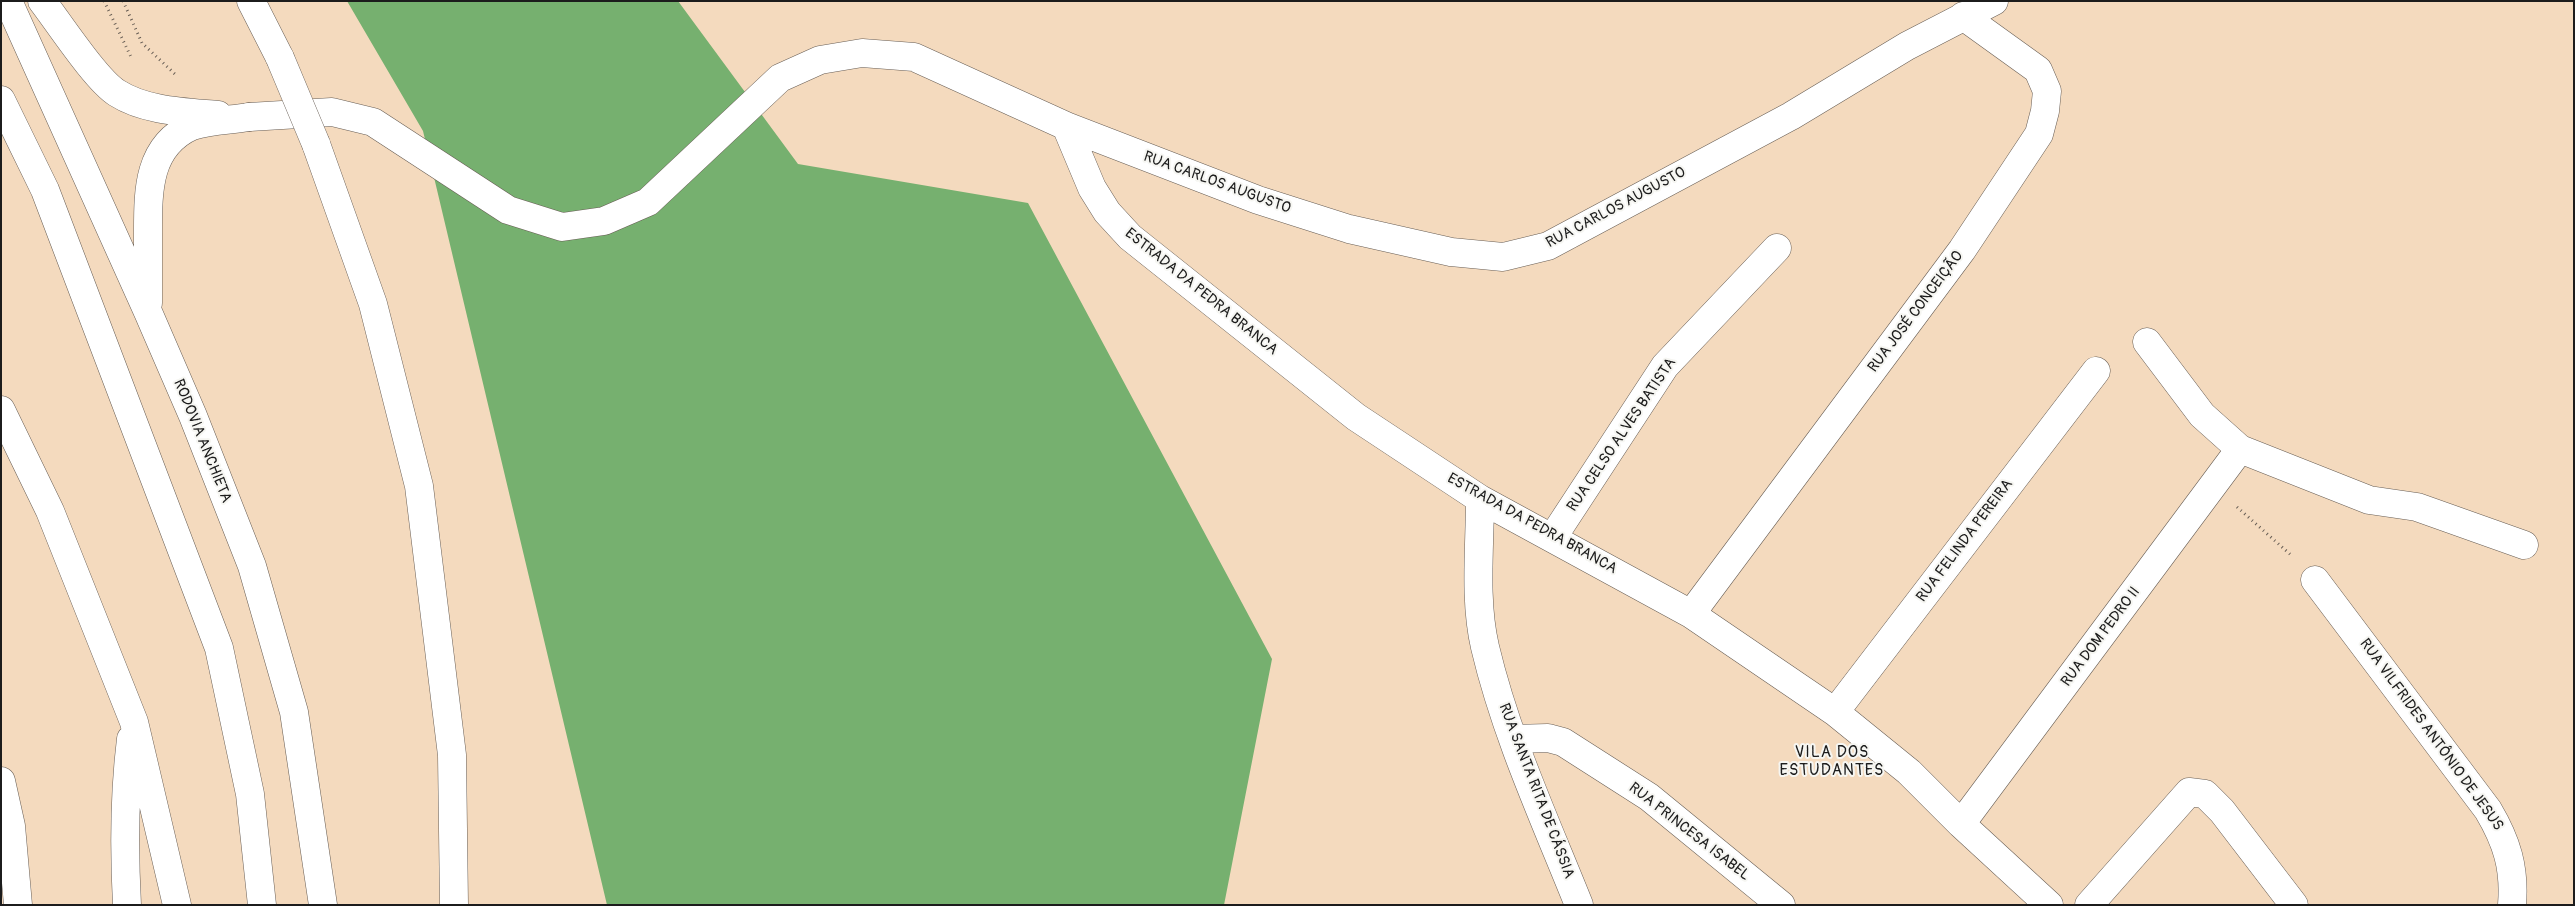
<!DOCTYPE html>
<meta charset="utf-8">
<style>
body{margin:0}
#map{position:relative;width:2575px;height:906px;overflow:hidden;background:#f4dabe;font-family:Pangolin,sans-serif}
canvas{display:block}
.frame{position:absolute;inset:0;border:2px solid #1c1c1c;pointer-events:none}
</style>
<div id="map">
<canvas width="2575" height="906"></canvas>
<div class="frame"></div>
</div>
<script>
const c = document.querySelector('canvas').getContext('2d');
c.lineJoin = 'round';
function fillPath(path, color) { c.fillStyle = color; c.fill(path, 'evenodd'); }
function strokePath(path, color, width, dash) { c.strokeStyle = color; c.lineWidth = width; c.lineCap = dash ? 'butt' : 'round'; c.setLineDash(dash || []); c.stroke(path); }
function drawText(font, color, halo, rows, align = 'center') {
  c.font = font + ' Pangolin,sans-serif'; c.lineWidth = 4; c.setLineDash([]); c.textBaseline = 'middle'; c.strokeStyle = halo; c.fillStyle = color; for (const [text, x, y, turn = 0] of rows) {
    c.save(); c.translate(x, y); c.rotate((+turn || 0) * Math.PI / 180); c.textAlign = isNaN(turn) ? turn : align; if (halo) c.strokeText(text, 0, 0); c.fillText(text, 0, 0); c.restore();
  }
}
const forest = new Path2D(`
 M347,1H678L798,164L1028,203L1272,659L1224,905H607L423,131Z`);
const path = new Path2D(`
 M104,1L132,59
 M123,1L142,43L177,76
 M2237,507L2292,556`);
const minor = new Path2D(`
 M249,117L332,112L373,122L508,210L562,227L604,221L648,202L780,78L820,60L862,53L914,57L1066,126L1258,200L1349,229L1451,252L1503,257L1548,246L1791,116L1907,46L1994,1
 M1066,126L1092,188L1107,212L1130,237L1356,417L1480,499L1691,614L1835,712L1909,772L1961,824L2049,905
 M2147,342L2202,415L2240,449L2369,500L2417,507L2524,545
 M1480,499C1480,547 1474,600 1485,647C1506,736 1545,820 1579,905
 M1553,537L1665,366L1777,248
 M2315,580L2488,810C2507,842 2515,868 2512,905
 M1691,614L1962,250L2039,134L2045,111L2047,91L2038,70L1963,16
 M1835,712L2096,371
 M1513,739L1548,738L1563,742L1649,797L1781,905
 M1961,824L2240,449
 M2089,905L2189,792L2205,794L2222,811L2294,905`);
const highway = new Path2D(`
 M8,1L148,312L193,416L252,566L294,712L323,905
 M42,1C59,23 96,80 117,93C145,111 185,112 218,115
 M251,1L280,58
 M1,100L45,190L219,648L250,794L262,905
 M316,144L373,304L419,486L452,755L454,905
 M148,303C148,280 148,257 148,234C148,192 147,146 192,126C209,120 232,120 249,117
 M1,410L50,511L134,722L177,905
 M1,781L11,826L18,905
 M127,905C124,849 124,795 131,739`);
const highwayBridge = new Path2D(`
 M280,58L316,144`);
const streetNames = [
 ["RUA CARLOS AUGUSTO",1217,183,20],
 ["RUA CARLOS AUGUSTO",1616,208,-28],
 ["ESTRADA DA PEDRA BRANCA",1201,292,39],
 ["RUA JOSÉ CONCEIÇÃO",1916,312,-53],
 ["RUA CELSO ALVES BATISTA",1622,435,-56],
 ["RODOVIA ANCHIETA",202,441,68],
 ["ESTRADA DA PEDRA BRANCA",1532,524,29],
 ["RUA FELINDA PEREIRA",1965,541,-53],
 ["RUA DOM PEDRO II",2101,637,-53],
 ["RUA VILFRIDES ANTÔNIO DE JESUS",2431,735,54],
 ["RUA SANTA RITA DE CÁSSIA",1536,791,69],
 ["RUA PRINCESA ISABEL",1689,832,38]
];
const neighbourhoodNames = [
 ["VILA DOS",1832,753],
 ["ESTUDANTES",1832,771]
];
fillPath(forest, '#76b06f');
strokePath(minor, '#685e55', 29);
strokePath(highway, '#685e55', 29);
strokePath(path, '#685e55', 3, [1, 4]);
strokePath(minor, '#fff', 28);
strokePath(highway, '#fff', 28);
strokePath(highwayBridge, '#685e55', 29, []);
strokePath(highwayBridge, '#fff', 28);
drawText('15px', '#1c1c1c', '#f6f6f2', streetNames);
c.letterSpacing = '1px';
drawText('16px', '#1c1c1c', '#f6f6f2', neighbourhoodNames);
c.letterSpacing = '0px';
</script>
